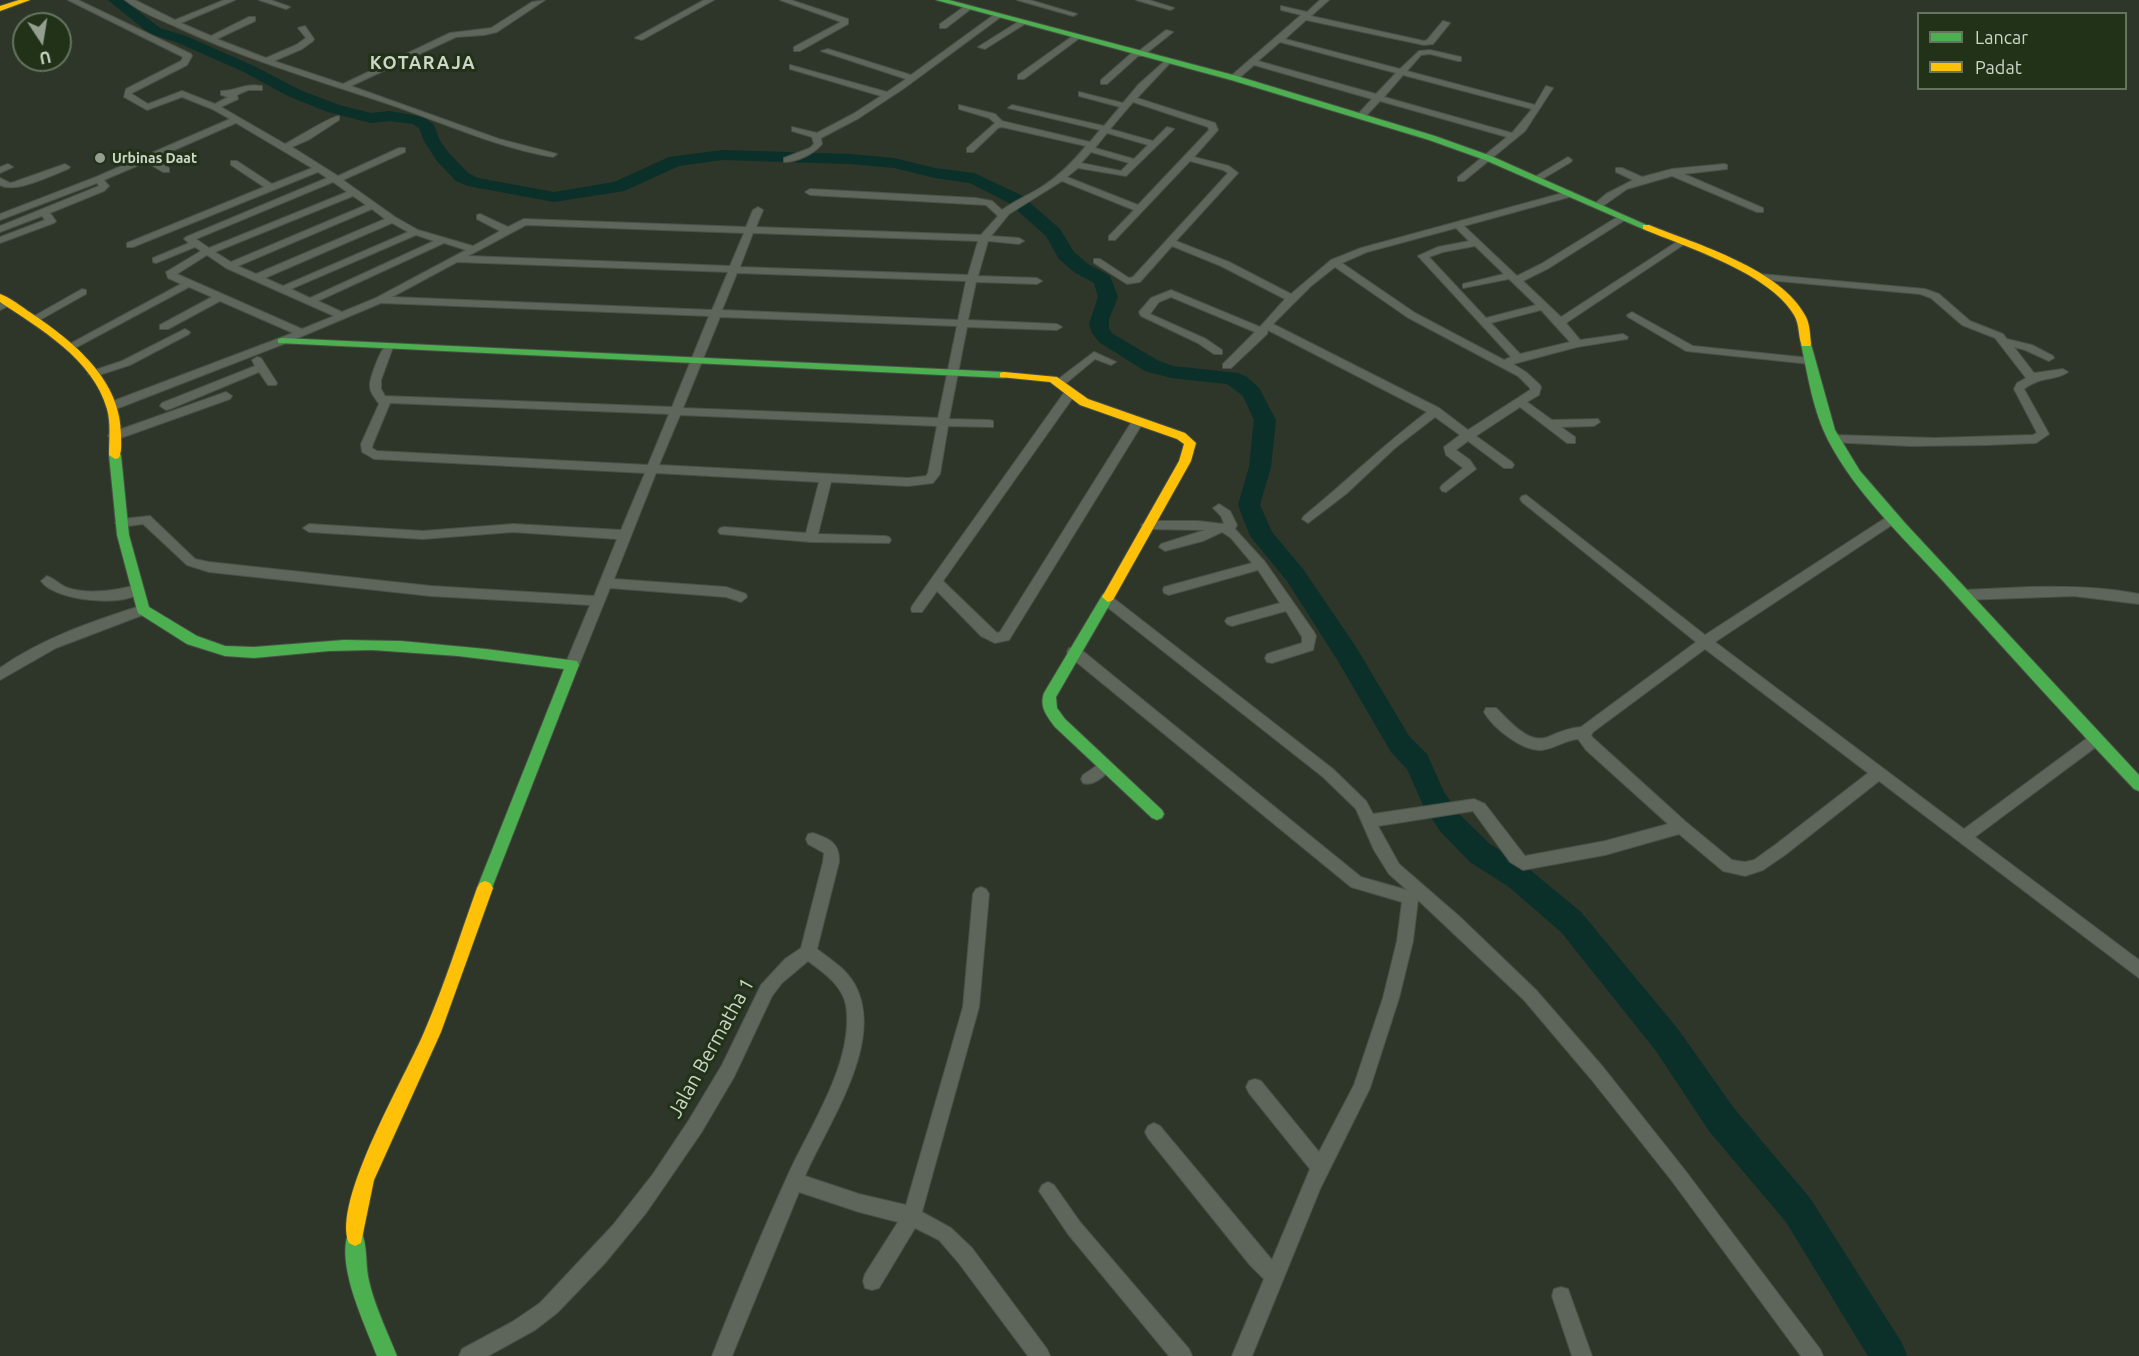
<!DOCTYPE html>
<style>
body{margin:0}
#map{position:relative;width:2139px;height:1356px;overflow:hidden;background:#2d3629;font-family:Ubuntu,sans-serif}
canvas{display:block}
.legend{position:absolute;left:1917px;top:12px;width:210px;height:78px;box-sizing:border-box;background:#213219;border:2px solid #65745f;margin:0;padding:8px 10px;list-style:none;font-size:18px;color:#ccd7c7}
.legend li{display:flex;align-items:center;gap:12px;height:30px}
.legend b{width:30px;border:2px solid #65745f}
.north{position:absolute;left:12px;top:12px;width:60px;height:60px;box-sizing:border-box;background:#213219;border:2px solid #65745f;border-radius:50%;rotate:168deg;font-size:16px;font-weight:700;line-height:24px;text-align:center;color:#ccd7c7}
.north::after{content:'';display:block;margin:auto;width:21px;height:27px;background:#949f90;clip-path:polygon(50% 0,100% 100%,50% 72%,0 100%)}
</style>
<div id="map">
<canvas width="2139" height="1356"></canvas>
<ul class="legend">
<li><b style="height:8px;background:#4caf50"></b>Lancar</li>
<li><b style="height:8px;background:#ffc107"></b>Padat</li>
</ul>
<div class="north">U</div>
</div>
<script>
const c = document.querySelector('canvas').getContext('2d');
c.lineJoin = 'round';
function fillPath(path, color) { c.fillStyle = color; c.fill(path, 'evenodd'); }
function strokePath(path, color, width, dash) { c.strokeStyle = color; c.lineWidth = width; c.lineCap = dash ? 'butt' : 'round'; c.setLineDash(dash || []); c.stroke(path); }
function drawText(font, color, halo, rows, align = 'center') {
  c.font = font + ' Ubuntu,sans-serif'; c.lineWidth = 6; c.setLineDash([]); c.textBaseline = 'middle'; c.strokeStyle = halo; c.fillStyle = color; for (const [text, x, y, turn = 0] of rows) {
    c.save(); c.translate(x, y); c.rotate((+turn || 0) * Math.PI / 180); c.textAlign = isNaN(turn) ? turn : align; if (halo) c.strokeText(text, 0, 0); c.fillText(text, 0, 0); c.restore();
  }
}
const river = new Path2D(`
 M108,0H124L160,28L186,36L254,66L300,90L339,105L371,113L390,111L424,117L434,125L440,141L449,153L468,173L478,178L554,192L614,182L669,157L722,150L850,154L894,158L935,168L974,173L1021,195L1060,229L1074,252L1088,264L1110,276L1118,297L1109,319V329L1113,334L1159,361L1173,366L1238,373L1247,377L1259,388L1276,420L1271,467L1260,505L1272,532L1303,569L1356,647L1409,736L1427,754L1444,792L1460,815L1490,844L1529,869L1581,912L1678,1029L1733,1107L1810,1198L1902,1343L1907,1356H1868L1786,1222L1709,1131L1656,1051L1561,932L1509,887L1470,862L1440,831L1424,807L1407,769L1391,752L1338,661L1287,581L1250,536L1238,505L1249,467L1254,420L1243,396L1227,384L1171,378L1145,371L1099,342L1092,333L1089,324L1098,297L1094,283L1074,272L1059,259L1046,236L1009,203L970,183L935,178L894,168L850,164L722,160L679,166L624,191L554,202L468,186L456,181L437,161L424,141L419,128L413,124L390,121L371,123L328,112L288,96L244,72L176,42L150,34Z`);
const street = new Path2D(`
 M68,0H78L191,54L192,56L187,65L132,93V94L148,104L182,91L215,104L228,97L221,95V91C238,91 243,83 262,86V90H248L237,95L238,99L221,107L285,144C297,138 331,116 339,116V120L310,139L292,147L338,176L399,148H405V152L343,180L395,217L418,230L473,246L500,231L477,219V215L480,214L508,227L524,219L746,227L753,210L758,207L763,210L756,227L981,235L998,216L986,205L810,195L805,192L810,189L976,198L992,201L1002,210C1014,201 1027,196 1040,188C1058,177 1072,163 1086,146L1002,127L998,128L973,152H967V148L995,123L989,118L959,109V105L995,114L1002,121L1090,142L1100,130L1008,108L1012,105L1104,126L1120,107L1079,96V92L1123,103L1139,84L1167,59L1171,61L1170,63L1137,98L1215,123L1218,130L1194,157L1229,166L1238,173L1176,241L1229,262L1291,294L1331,260L1361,248L1570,191L1573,192V196L1464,226L1517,276L1541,264L1619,216H1625V220L1549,268L1523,281L1561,317L1678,241L1686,243L1566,323L1580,340L1623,334L1628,337L1627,339L1577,347L1513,364L1526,372L1540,385L1541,387L1539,395L1527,402L1552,420L1598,419L1600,422L1594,426L1561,427L1575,437V443H1567L1520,407L1476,436L1512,462L1514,465L1512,468H1504L1468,441L1456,450L1470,460L1476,469L1446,492L1442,491L1440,488L1442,485L1463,468L1446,455L1444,447L1460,435L1435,417L1395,448L1346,494L1308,523L1302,519L1304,516C1346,482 1384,444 1427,412L1268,330L1267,334L1231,368H1223V364L1255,332L1171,297L1159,302L1150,314L1206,339L1222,350V354H1214L1198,343L1141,316L1139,312L1151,298L1171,290L1260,327L1285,299L1221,266L1172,246L1140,282L1127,284L1094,263V259H1100L1129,278L1133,277L1228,173L1223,170L1190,161L1115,240H1109V236L1134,210L1062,181L1009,214L991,236L1019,238L1024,241L1019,244L988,241L978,276L1037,278L1042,281L1037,284L976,282L968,320L1057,324L1062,327L1057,330L967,327L949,419L989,420L993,421V427L948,426L940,474L933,483L908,486L831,482L818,534L885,536L889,537L891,540L889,543L811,542L720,534L718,531L720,528L724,527L806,533L819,482L656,473L614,579L726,587L746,594L747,597L741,602L726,597L610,588L579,665L577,669H567L565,665L590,605L431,596L209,572L187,565L143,524L121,527L115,523L121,519L150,516L195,559L209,562L431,586L594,596L617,539L513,532L423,539L309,532L303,528L309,524L423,531L513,524L621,530L645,473L374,459L362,452L361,444L379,404C376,399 370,393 370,387C369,379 381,347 388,344L393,347L381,380V389L385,396L672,407L709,316L381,303L286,343L116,409H108V403L293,333L220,301L168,329H160V325L212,297L189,287L75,348H67L66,346L181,284L168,278L166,272L201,251L195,247L156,263L153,262V258L189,243L184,239L186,237L327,178L318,172L133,247H127V243L264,187L231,165V161H237L272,184L312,168L236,123L154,159L169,168V172H163L146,162L104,180L109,186L104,191L50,213L56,221L54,223L0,243V237L45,220L42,216L0,232V226L99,186L97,183L0,220V214L96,177L230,119L212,109L182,97L147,110L124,97L126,89L181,61L183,57ZM1133,102L1208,127L1209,130L1138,205L1067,177L1078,168L1126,176L1174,129L1167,127L1153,141L1110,129ZM1107,133L1148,145L1134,159L1095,148ZM1091,152L1129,163L1121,171L1081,163ZM333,182L347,192L209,248L196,239ZM353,196L366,205L231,262L215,252ZM372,209L385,219L256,274L238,266ZM392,223L408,232L283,286L265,278ZM526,225L744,233L730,266L468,256ZM1456,228L1469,241L1438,247L1418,256L1511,357L1504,360L1415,313L1342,263L1367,252ZM753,233L978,241L968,275L740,267ZM416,235L434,241L310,298L291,289ZM444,243L466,250L376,298L342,312L318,301ZM1475,246L1504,274L1463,284V288L1509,279L1536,305L1486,318L1429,257L1443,252ZM207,255L226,268L334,316L302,329L177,274ZM457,262L728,272L712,310L392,297ZM1335,267L1407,317L1518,376L1530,388V390L1468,430L1439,408L1273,324L1311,286ZM737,273L966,281L958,320L722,310ZM1541,310L1570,342L1520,354L1491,323ZM720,317L957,326L938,418L683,408ZM390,403L669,414L648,465L377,451L372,448L373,444ZM680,415L937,426L928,473L926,476L908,478L659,465Z
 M125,0H135L175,20L224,0H235L181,23L211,36L249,17H255V21L217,39L266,58L296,45L306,38L298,28L305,26L314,39L313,41L302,49L274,61L343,84L450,33L491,28L532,2L545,0L497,32L484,35L456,37L351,86L499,139L557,154L553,157C500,148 451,126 400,108C327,83 252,62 181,29C164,21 141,13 125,0Z
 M259,0H271L290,7L286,9Z
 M704,0H714L642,40L635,38Z
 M780,0H791L848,19V24L800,51H794V47L841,22Z
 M1017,0H1030L1077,14L1073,16Z
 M1136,0H1149L1174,8L1170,10Z
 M1320,0H1329L1311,16L1424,41L1427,40L1443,21L1450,23L1433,44L1424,45L1306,20L1285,39L1400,69L1419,51L1430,50L1461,57V61H1458L1430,54L1421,55L1407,71L1535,105L1546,86L1553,88L1525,131L1464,181H1458V177L1507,137L1380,101L1365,117H1359V113L1372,99L1254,65L1237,80H1231V76L1301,15L1281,10V6L1307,12ZM1280,42L1396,73L1376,94L1258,61ZM1403,75L1532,109L1512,133L1384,97Z
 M965,6L972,8L946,28H940V24Z
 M995,14L1002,16L903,89L859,118L821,138L822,144C814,154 797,162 784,162V158L810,148L814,144L812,137L792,131V127L817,133L853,114L881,96L790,69V65L887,92L906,79L821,51L828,49L911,75Z
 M1021,20L1028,22L985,49L978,47Z
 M1166,30L1173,32L1143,56H1138L1107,84H1101V80L1134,51H1139Z
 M1074,35L1081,37L1024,79H1018V75Z
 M1568,157L1572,160L1571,162L1539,181L1531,179Z
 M8,164L13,167L0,173V167Z
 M65,164L70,167L68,169C52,175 15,194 0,185V178L10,183L14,182Z
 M1724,164L1727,165V169L1684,174L1763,208V212H1757L1672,176L1627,189L1600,208L1592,206L1606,194L1633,180L1616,172V168H1622L1642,177L1672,169Z
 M1760,274L1925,289L1939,294L1970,321L2003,334L2007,339L2032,345L2053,356L2054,358L2049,361L2025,350L2014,347L2034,373L2063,369L2068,372C2056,381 2040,376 2024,389L2049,434L2036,443L1986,445L1910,446L1830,442L1828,439L1834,435L1935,438L2033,435L2037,433L2014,389L2017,383L2026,378L1995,338L1962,325L1931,298L1920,294L1756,279L1755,277Z
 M82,289L86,290V294L38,321L34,322L29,319Z
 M9,300L14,303L0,310V303Z
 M1632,312L1693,346L1810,358L1815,361L1810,364L1686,351L1628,317L1627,315Z
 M185,329L190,332L189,334L130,365L93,377L88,374L89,372L122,361Z
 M1094,352L1116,362L1111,365L1095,359L1065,384H1057V380Z
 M257,357L261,358L277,383L276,385H268L259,372L170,409L166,410L160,406L162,403L255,366L252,360Z
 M1070,389L1076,393L1074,396L943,581L997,633L1000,632L1134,418H1142L1144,421L1009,640L995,643L981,636L937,591L922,612H912L911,609L912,606L1066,390Z
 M226,392L232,396L230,399L118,439L114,440L108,436L110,433Z
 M1526,495L1705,635L1890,515H1898L1900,518L1898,521L1715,642L1964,829L2090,736H2100L2102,740L2100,744L1975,837L2139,960V978L1879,781L1785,855L1763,870L1745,876L1723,871L1679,834L1605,855L1523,870L1510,862L1473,811L1378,826L1399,864L1460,917L1536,990L1603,1067L1684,1169L1820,1349L1823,1356H1801L1672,1181L1591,1079L1524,1000L1418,900L1413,941L1399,998L1370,1088L1320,1189L1252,1356H1232L1264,1279L1250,1265L1148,1138L1145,1132L1148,1126L1154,1123L1160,1126L1272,1260L1310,1169L1249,1093L1246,1087L1249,1081L1255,1079L1261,1081L1319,1152L1354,1085L1383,998L1397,941L1402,902L1351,887L1069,656L1067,652L1069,648H1079L1361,877L1407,890L1389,874L1374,850L1356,809L1323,777L1102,603L1101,600L1102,597H1112L1333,769L1366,801L1373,814L1474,799L1485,804L1525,856L1605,841L1668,824L1586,750L1578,739C1565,740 1554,749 1542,750C1523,752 1493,728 1484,712L1486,708H1496C1509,720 1528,745 1548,737C1559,732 1569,728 1581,727L1696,642L1522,502L1520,499L1522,496ZM1705,649L1868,773L1775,845L1754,860L1745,862L1732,860L1686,822L1591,736L1593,732Z
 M1219,504L1230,511L1237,525L1235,529L1265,562L1314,632L1316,636L1313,650L1272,663L1267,662L1265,658L1267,654L1302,643V637L1286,611L1232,626L1227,624L1225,621L1227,618L1280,603L1258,570L1169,595L1164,593L1163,590L1164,587L1252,563L1231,538L1222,532L1203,541L1165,551L1159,547L1161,544L1205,530L1147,529L1141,525L1147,521H1198L1224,524L1221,516L1213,508Z
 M47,576C55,579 60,585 68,588C90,595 116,590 138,585L144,590C130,608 55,602 41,581Z
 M2030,587C2067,586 2103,587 2139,594V604L2074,596L1964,600L1958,595L1964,590Z
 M143,605L149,610L148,613L56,648L0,680V668C43,638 93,621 143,605Z
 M1105,760L1110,762L1112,766C1107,775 1093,787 1083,783L1081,779L1083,775Z
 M813,833C830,839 840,843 839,862L817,949C830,959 845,968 854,983C887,1040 828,1123 805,1176L859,1194L906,1205L963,1007L973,894L976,889L981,887L986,889L989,894L979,1007L922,1212L951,1228L972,1248L1047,1349L1050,1356H1028L958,1262L939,1240L915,1228L879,1288L872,1290L865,1288L863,1281L865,1274L898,1222L859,1212L799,1192L732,1356H712C736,1295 761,1234 788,1175C810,1126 855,1061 846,1005C842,985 823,972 808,961L782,983L772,996L734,1077L701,1133L646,1213L605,1263L557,1313L535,1330L488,1356H459L462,1349L512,1322L540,1303L613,1225L653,1174L689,1120L722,1065L761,985L785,959L801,948L823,862L824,853L808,844L806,839L808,834Z
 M1048,1182L1054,1185L1080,1222L1189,1349L1192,1356H1169L1068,1234L1039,1191L1042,1185Z
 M1561,1287L1568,1289L1592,1356H1572L1552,1296L1554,1289Z`);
const fast = new Path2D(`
 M936,0H949L1237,76L1435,136L1491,156L1651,227L1643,229L1485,160L1429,140L1231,80Z
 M282,338L1004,372L1009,375L1004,378L278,343V339Z
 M1806,341L1811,344L1835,430L1860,471L1905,523L2139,775V791L2134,789C2069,721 2006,651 1943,581C1903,537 1856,494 1828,440C1813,411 1808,376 1801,344Z
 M115,451L121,455L129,535L149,607L197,636L225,646L254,647L344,640L401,641L486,649L577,661L579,665L490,893L485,895L480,893L477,888L564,669L458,656L372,650L329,651L254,658L225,656L187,644L138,613L137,610L117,535L109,455Z
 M1108,592L1114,597L1056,697L1057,708L1065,719L1162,810L1164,814L1162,818L1157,820L1152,818L1055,727C1047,716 1039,707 1044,693L1103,594Z
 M355,1228L361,1231C368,1245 365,1265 369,1281C375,1307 387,1331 397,1356H377C365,1324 335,1264 349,1231Z`);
const slow = new Path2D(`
 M19,0H30L0,11V6Z
 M1643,225H1649C1696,244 1782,269 1806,317C1810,325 1810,335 1811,344L1810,346H1802C1798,337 1800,325 1794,315C1770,273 1686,247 1643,229Z
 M0,294C11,298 22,307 31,313C74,342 121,380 121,435C121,443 122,451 119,458L115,459L109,455C109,440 111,423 107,409C93,359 39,328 0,302Z
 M1004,372L1057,377L1088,399L1185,433L1196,443L1191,461L1113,600L1108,602L1102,597L1179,461L1184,444L1177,439L1080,405L1050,382L1000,377V373Z
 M485,881L490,883L493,888L441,1032L374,1180L361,1243L355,1246L349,1243C331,1202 407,1074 425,1030C445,984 460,935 477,888L480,883Z`);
const markers = [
 [100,158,6,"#949f90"]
];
const farPoinames = [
 ["Urbinas Daat",112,158]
];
const farDistrictnames = [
 ["KOTARAJA",423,63]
];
const nearStreetnames = [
 ["Jalan Bermatha 1",711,1048,-61]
];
fillPath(river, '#0b2f29');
strokePath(street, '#495146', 2);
strokePath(fast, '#495146', 2);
strokePath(slow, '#495146', 2);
fillPath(street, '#5e655a');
fillPath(fast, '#4caf50');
fillPath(slow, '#ffc107');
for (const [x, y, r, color] of markers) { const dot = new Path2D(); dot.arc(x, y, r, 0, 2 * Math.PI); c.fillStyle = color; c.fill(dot); strokePath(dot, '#213219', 2); }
drawText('bold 14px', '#ccd7c7', '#213219', farPoinames, 'left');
c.letterSpacing = '1.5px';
drawText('bold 18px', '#ccd7c7', '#213219', farDistrictnames);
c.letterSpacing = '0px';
drawText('20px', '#ccd7c7', '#213219', nearStreetnames);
</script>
